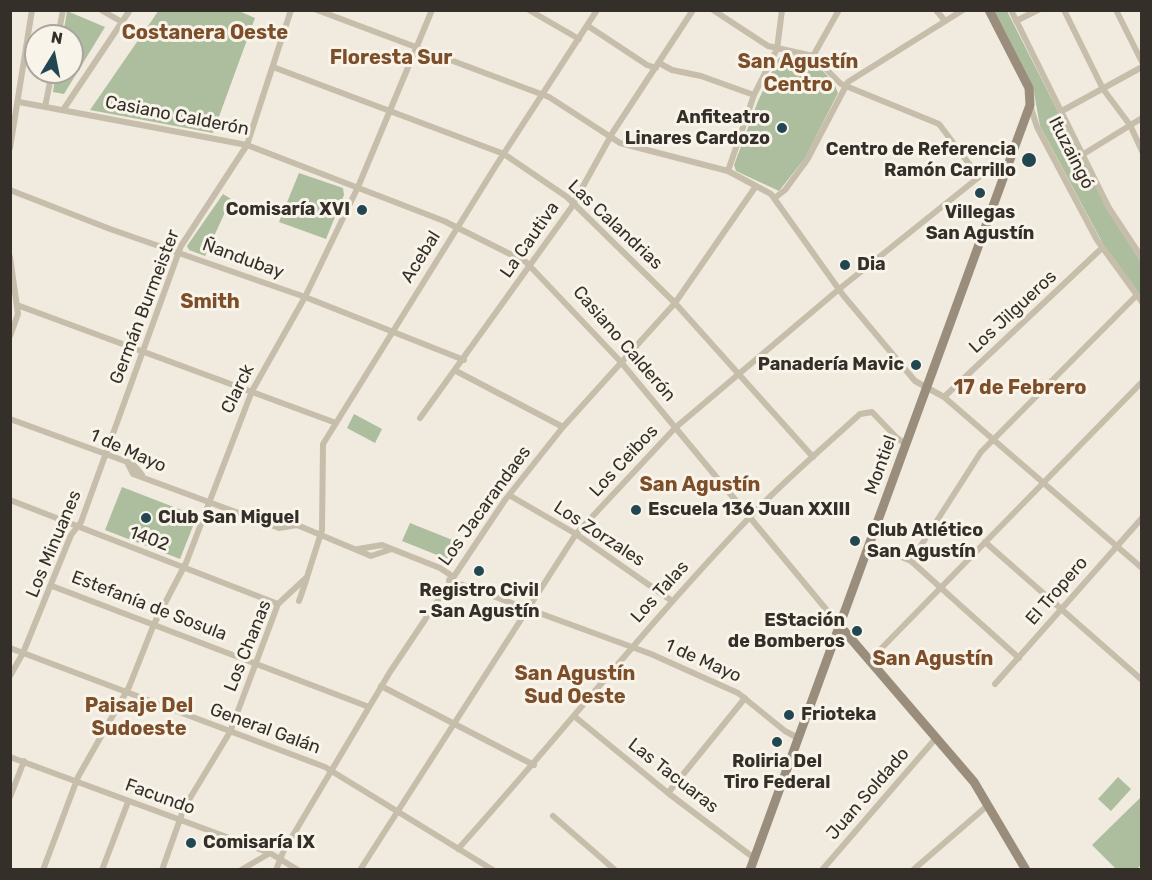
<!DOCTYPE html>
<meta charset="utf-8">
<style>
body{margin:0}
#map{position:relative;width:1152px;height:880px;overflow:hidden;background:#f0ebde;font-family:Rubik,sans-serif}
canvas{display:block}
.frame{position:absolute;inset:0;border:12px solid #352f29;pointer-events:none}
.north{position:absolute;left:24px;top:24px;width:60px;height:60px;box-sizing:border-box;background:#f8f4ea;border:2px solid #aaa59d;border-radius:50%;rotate:10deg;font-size:16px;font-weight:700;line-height:24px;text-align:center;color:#352f29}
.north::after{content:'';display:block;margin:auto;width:21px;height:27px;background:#234653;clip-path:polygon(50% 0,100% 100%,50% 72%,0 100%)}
</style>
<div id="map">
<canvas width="1152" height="880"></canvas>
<div class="frame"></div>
<div class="north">N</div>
</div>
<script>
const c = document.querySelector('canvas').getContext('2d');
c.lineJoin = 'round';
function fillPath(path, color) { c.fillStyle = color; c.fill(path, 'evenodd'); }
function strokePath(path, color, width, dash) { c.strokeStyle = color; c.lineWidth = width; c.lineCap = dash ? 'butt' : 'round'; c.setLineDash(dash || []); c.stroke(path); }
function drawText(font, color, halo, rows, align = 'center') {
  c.font = font + ' Rubik,sans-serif'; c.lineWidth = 6; c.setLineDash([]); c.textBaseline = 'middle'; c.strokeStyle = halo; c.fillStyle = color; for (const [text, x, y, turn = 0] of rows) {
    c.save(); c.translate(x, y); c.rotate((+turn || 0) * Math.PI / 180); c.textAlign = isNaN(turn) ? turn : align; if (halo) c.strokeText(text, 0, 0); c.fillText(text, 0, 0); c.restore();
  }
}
const green = new Path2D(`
 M159,10L239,11L255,18L213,133L90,110Z
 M67,11L105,27L64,94L53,92L56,72H72V36H63Z
 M993,11H1007L1110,214L1141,262V296L1103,244L1040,126L1034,93Z
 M784,54L811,58L834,83L838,93L805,158L779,191L736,171L734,165L758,101L778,59Z
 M299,173L343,188L344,195L326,239L279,222Z
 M223,194L231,199L205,256L189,250L187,246Z
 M354,414L382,429L375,443L347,428Z
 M122,487L197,516L180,559L105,530Z
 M410,523L460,543L447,559L402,541Z
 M1118,777L1131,789L1111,811L1098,799Z
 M1141,797V865L1137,869H1116L1092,845Z`);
const street = new Path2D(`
 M101,10L122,22
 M317,10L549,97L620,143L728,171L771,194L843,295L915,381L944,397L1142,568
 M529,10L579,39
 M713,10L768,46L813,56L841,84L939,124L979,177
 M936,10L945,21
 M1011,10L1109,208L1142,258
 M1064,10L1103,89L1130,125L1142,151
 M1116,10L1142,62
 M1016,21L1038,10
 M588,26L647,65L656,68
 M58,36L63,10
 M813,56L839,10
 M659,63L672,70L701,76L754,95
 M273,67L504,154L567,197L675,303L813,457
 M19,102L247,145L444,221L526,262L620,361L840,626
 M1030,105L1037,127L1097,240L1142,302
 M45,107L52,72
 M63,110L130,10
 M1060,112L1142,67
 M10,148L32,10
 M1082,155L1142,118
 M728,171L754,95L777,49L782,10
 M10,190L110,229L305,297L464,360
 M776,197L785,190L807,160L848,82L963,10
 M10,257L18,314L10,336
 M17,305L336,423
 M456,371L563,427
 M944,397L1102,248
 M420,418L571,208L613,132L693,10
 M10,419L133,464L142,475
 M127,462L133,474L279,528L297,525L283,520L267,523
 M509,495L576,534L672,601
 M10,500L278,604
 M297,525L371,556L392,549
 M985,542L1142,680
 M870,544L911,561L1019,658
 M358,549L382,545L440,568L452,576
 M911,561L981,452L1136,296
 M449,580L651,654L738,693L785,731L798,738
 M52,586L369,707
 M299,601L307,578
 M10,648L325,767L493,870
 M870,660L1142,382
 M10,676L23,653L71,535L81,522L181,246L247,145L291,10
 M995,684L1142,518
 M381,686L534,765
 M574,716L668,793L754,858
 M10,757L270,853L298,870
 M668,793L745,698
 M10,797L24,761
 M553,816L615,870
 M458,849C556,740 646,626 747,520C782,482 822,449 860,414L872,412L897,438L906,444
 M43,870L78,777L129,687L154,624L186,563L252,391L305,297L358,187L432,10
 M102,870L128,802
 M162,870L184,808L230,732L278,604L307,577L322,530L323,444L497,164L597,10
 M241,870L270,853
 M276,870L283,852L390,672L505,500L563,427L675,303L756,186
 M360,870L576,534L675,428L838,290L979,177L988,171L1008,166
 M822,870L936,738
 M913,870L987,806`);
const secondary = new Path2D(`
 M840,626L974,782L1026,870
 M750,870L1030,105L1029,88L989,10`);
const markers = [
 [782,128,6,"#234653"],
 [1029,160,8,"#234653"],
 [980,193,6,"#234653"],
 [362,210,6,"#234653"],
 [845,265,6,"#234653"],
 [916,365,6,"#234653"],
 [636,510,6,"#234653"],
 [146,518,6,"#234653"],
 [855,541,6,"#234653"],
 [479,571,6,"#234653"],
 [857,631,6,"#234653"],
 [789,715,6,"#234653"],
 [777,742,6,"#234653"],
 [191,843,6,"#234653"]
];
const streetNames = [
 ["Casiano Calderón",177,116,11],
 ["Ituzaingó",1071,153,63],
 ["Las Calandrias",615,225,43],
 ["La Cautiva",530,240,-55],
 ["Acebal",421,257,-58],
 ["Ñandubay",243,259,20],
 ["Germán Burmeister",145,307,-69],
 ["Los Jilgueros",1013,312,-43],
 ["Casiano Calderón",624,344,49],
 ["Clarck",238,389,-64],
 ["1 de Mayo",128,451,24],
 ["Los Ceibos",624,461,-47],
 ["Montiel",881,465,-70],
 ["Los Jacarandaes",485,506,-54],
 ["Los Zorzales",599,534,33],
 ["1402",149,539,20],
 ["Los Minuanes",54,544,-67],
 ["El Tropero",1057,591,-49],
 ["Los Talas",660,592,-48],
 ["Estefanía de Sosula",149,606,21],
 ["Los Chanas",248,646,-68],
 ["1 de Mayo",703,661,24],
 ["General Galán",265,729,20],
 ["Las Tacuaras",673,776,38],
 ["Juan Soldado",868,794,-49],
 ["Facundo",160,797,20]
];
const poiNames = [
 ["Anfiteatro",770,118,"right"],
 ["Linares Cardozo",770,139,"right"],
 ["Centro de Referencia",1016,150,"right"],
 ["Ramón Carrillo",1016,171,"right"],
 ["Comisaría XVI",350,210,"right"],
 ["Villegas",980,213,"center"],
 ["San Agustín",980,234,"center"],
 ["Dia",857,265],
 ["Panadería Mavic",904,365,"right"],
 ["Escuela 136 Juan XXIII",648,510],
 ["Club San Miguel",158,518],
 ["Club Atlético",867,531],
 ["San Agustín",867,552],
 ["Registro Civil",479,591,"center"],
 ["- San Agustín",479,612,"center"],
 ["EStación",845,621,"right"],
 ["de Bomberos",845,642,"right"],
 ["Frioteka",801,715],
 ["Roliria Del",777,762,"center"],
 ["Tiro Federal",777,783,"center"],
 ["Comisaría IX",203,843]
];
const neighbourhoodNames = [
 ["Costanera Oeste",205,33],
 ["Floresta Sur",391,58],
 ["San Agustín",798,62],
 ["Centro",798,85],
 ["Smith",210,302],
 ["17 de Febrero",1020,388],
 ["San Agustín",700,485],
 ["San Agustín",933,659],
 ["San Agustín",575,674],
 ["Sud Oeste",575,697],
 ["Paisaje Del",139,706],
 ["Sudoeste",139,729]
];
fillPath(green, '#adbe9f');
strokePath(street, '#c7bdab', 6);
strokePath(secondary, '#9a8d7c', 9);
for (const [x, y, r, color] of markers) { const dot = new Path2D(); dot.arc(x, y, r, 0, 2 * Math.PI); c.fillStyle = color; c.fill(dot); strokePath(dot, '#f8f4ea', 2); }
drawText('18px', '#352f29', '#f8f4ea', streetNames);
drawText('bold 18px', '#352f29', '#f8f4ea', poiNames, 'left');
drawText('bold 20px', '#7d4e2a', '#f8f4ea', neighbourhoodNames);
</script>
